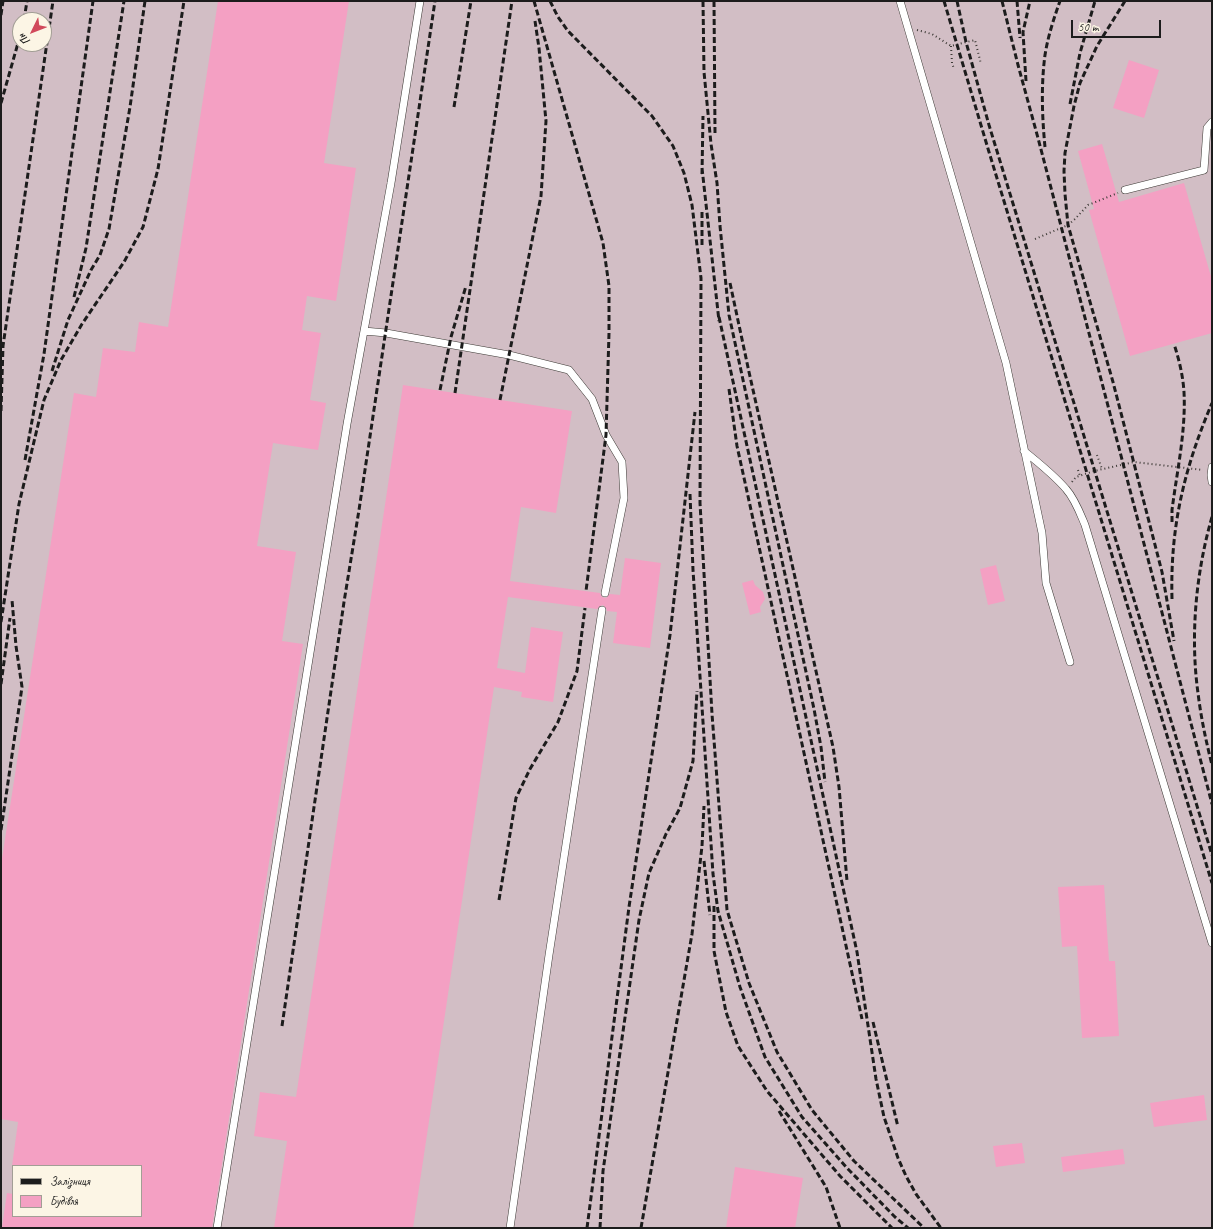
<!DOCTYPE html>
<meta charset="utf-8">
<style>
body{margin:0}
#map{position:relative;width:1213px;height:1229px;overflow:hidden;background:#f5e3c8;font-family:Caveat,sans-serif}
canvas{display:block}
.frame{position:absolute;inset:0;border:2px solid #1c1c1c;pointer-events:none}
.legend{position:absolute;left:12px;top:1165px;width:130px;height:52px;box-sizing:border-box;background:#fcf5e5;border:1px solid #a29e95;margin:0;padding:5px 7px;list-style:none;font-size:12px;color:#1c1c1c}
.legend li{display:flex;align-items:center;gap:8px;height:20px}
.legend b{width:20px;border:1px solid #a29e95}
.north{position:absolute;left:12px;top:12px;width:40px;height:40px;box-sizing:border-box;background:#fcf5e5;border:1px solid #a29e95;border-radius:50%;rotate:227deg;font-size:11px;font-weight:700;line-height:16px;text-align:center;color:#1c1c1c}
.north::after{content:'';display:block;margin:auto;width:14px;height:18px;background:#d1495b;clip-path:polygon(50% 0,100% 100%,50% 72%,0 100%)}
.scale{position:absolute;left:1071px;top:20px;width:90px;height:18px;box-sizing:border-box;border:2px solid #1c1c1c;border-top:0;padding-left:5px;font-size:12px;line-height:14px;white-space:nowrap;color:#1c1c1c;-webkit-text-stroke:3px #fcf5e5;paint-order:stroke}
</style>
<div id="map">
<canvas width="1213" height="1229"></canvas>
<div class="frame"></div>
<ul class="legend">
<li><b style="height:5px;background:#1c1c1c"></b>Залізниця</li>
<li><b style="height:11px;background:#f4a0c3"></b>Будівля</li>
</ul>
<div class="north">Пн</div>
<div class="scale">50 m</div>
</div>
<script>
const c = document.querySelector('canvas').getContext('2d');
c.lineJoin = 'round';
function fillPath(path, color) { c.fillStyle = color; c.fill(path, 'evenodd'); }
function strokePath(path, color, width, dash) { c.strokeStyle = color; c.lineWidth = width; c.lineCap = dash ? 'butt' : 'round'; c.setLineDash(dash || []); c.stroke(path); }
const industrial = new Path2D(`
 M1,1H1212V1228H1ZM20,20H44V44H20ZM13,1166H141V1216H13Z`);
const building = new Path2D(`
 M218,1H349L324,163L356,168L336,301L307,296L302,330L321,333L310,400L326,403L318,450L273,443L257,546L296,552L282,641L303,644L212,1228H11L2,1227L7,1193L13,1194V1216H141V1166H12L18,1122L1,1119V865L74,393L96,397L103,348L135,352L139,322L168,327Z
 M1129,60L1159,70L1144,118L1113,108Z
 M1102,144L1119,202L1184,183L1212,280V333L1130,356L1089,210L1094,209L1078,151Z
 M403,385L572,411L556,513L521,507L510,581L600,593L602,597L606,598L610,594L620,595L625,558L661,563L650,648L613,643L617,612L607,611L606,608L603,605L600,606L597,609L508,597L497,668L525,673L531,627L563,632L553,702L521,697L522,692L494,687L413,1228H274L287,1141L254,1136L260,1092L296,1097Z
 M996,565L1005,601L988,605L980,569Z
 M753,580L755,585L763,592L765,599L760,607L761,612L750,615L742,583Z
 M1104,885L1109,961H1115L1119,1036L1082,1038L1077,946L1062,947L1058,887Z
 M1204,1095L1207,1120L1154,1127L1150,1103Z
 M1022,1143L1025,1163L996,1167L993,1146Z
 M1123,1149L1125,1164L1063,1172L1061,1157Z
 M735,1167L803,1178L795,1228H726Z`);
const path = new Path2D(`
 M917,30L932,34L951,46L975,40L981,64
 M951,46L952,63L954,69
 M1035,239L1068,225L1075,219L1088,205L1118,193
 M1097,455L1102,469
 M1078,470L1080,476
 M1072,482L1076,477L1094,471L1134,462L1203,470`);
const service = new Path2D(`
 M900,1L1006,363L1042,533L1046,583L1070,662
 M1125,190L1204,170L1207,128L1212,122
 M364,331L386,333L509,355L569,370L592,399L606,435L622,462L624,498L605,593
 M1024,451C1039,463 1054,475 1066,489C1075,499 1080,513 1085,525L1212,943
 M1212,467L1211,475L1212,482
 M217,1228L347,424L391,183L420,1
 M510,1228L549,955L602,610`);
const rail = new Path2D(`
 M534,1L603,243L609,286V333L606,435L586,591
 M550,1L558,17L568,31L652,116L673,146L684,173L692,205L701,278L700,503L712,714L727,910L749,983L777,1052L812,1110L854,1161L924,1228
 M703,1L704,72L711,144L717,183L720,226L729,315L814,709L821,747L825,782
 M714,1L715,133
 M944,1L989,152L1212,883
 M957,1L966,42L989,125L1212,855
 M1002,1L1018,65L1038,138L1212,804
 M1017,1L1020,38
 M1125,1L1097,46L1080,83L1074,106L1065,153L1064,171L1065,194L1068,225L1113,382L1162,572L1174,641
 M1,15L3,1
 M24,20L27,1
 M1026,81L1023,32L1030,1
 M1,103L20,36
 M1070,104L1080,53L1095,1
 M454,107L471,1
 M1045,147C1042,116 1041,85 1045,55C1048,36 1054,18 1060,1
 M702,168L719,321
 M702,174L703,116
 M702,212V248
 M730,283L749,372L833,747L839,787L847,881
 M74,297L86,248L124,1
 M719,317L857,952L876,1079L884,1117L898,1158L906,1176L916,1194L941,1228
 M52,371L68,320L91,270L100,255L109,229L130,107L145,1
 M729,389L737,446L746,487L862,1019
 M440,390L451,337L466,286
 M455,393L512,1
 M500,400L541,196L546,121L539,48L535,21
 M1,411L3,346L53,1
 M25,460L44,354L93,1
 M690,494L693,570L713,874L718,911L740,987L765,1057L802,1117L847,1168L895,1217L908,1228
 M1212,517C1196,572 1190,636 1198,693C1201,718 1206,741 1212,765
 M1172,522V510C1177,471 1186,431 1184,392C1183,376 1179,359 1174,344
 M1172,599C1170,527 1184,469 1212,403
 M1,622L19,504L44,400L61,360L82,324L124,262L143,227L158,169L184,1
 M1,684L10,618
 M1,830L22,687L16,646L12,600
 M704,861L710,915
 M499,900L516,798L530,769L558,722L577,671L585,608
 M714,906V951L726,1012L738,1046L767,1091L840,1176L892,1228
 M873,1022L898,1127
 M282,1026L344,602L359,510L435,1
 M779,1111L826,1187L840,1228
 M587,1228L629,907L670,635L695,412
 M600,1228L603,1171L639,920L649,873L666,834L680,808L693,761L697,691
 M641,1228L692,934L702,846L704,806`);
fillPath(industrial, '#d2bec5');
fillPath(building, '#f4a0c3');
strokePath(service, '#3d3a36', 8);
strokePath(path, '#3d3a36', 2, [1, 3]);
strokePath(service, '#fff', 7);
strokePath(rail, '#1c1c1c', 3, [6, 3]);
</script>
